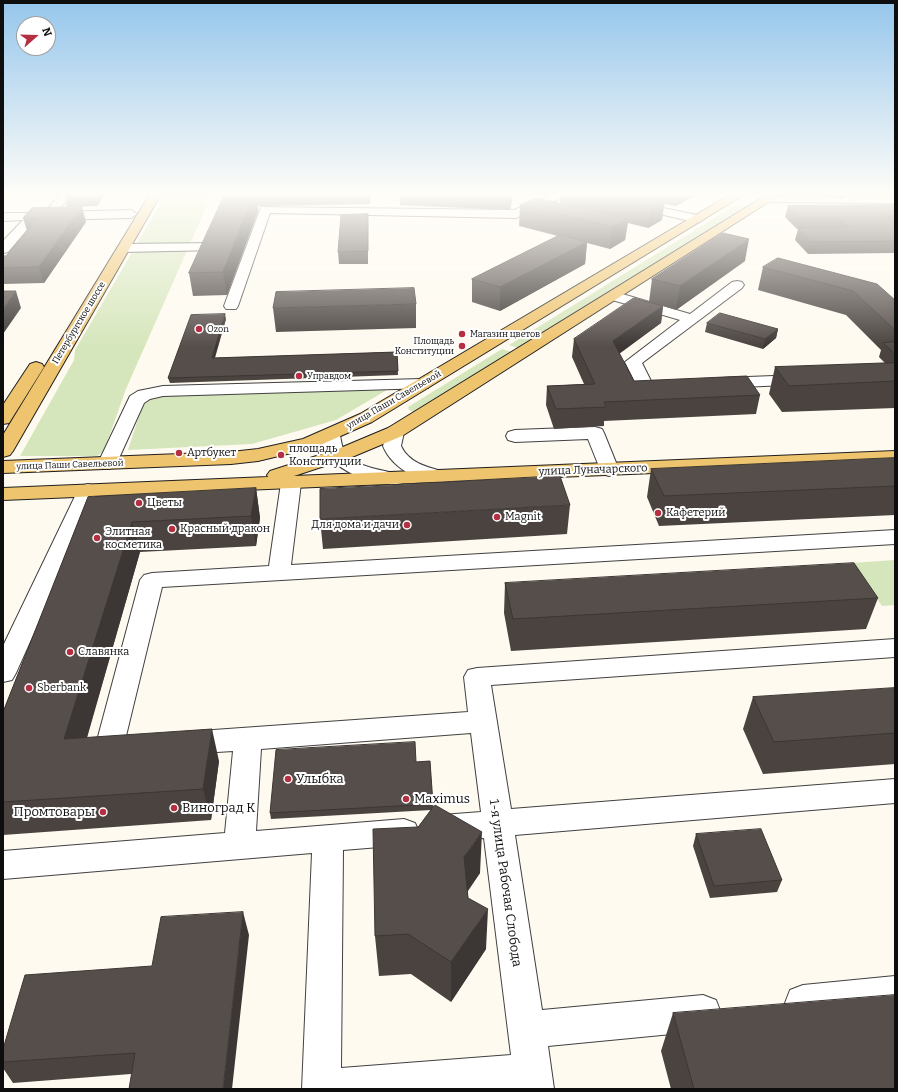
<!DOCTYPE html>
<meta charset="utf-8">
<style>
body{margin:0}
#map{position:relative;width:898px;height:1092px;overflow:hidden;background:#fefaf0;font-family:Bitter,serif}
canvas{display:block}
.frame{position:absolute;inset:0;border:4px solid #0e0e0e;pointer-events:none}
.north{position:absolute;left:16px;top:16px;width:40px;height:40px;box-sizing:border-box;background:#fff;border:1px solid #9f9f9f;border-radius:50%;rotate:70deg;font-size:11px;font-weight:700;line-height:16px;text-align:center;color:#0e0e0e}
.north::after{content:'';display:block;margin:auto;width:14px;height:18px;background:#b52f42;clip-path:polygon(50% 0,100% 100%,50% 72%,0 100%)}
</style>
<div id="map">
<canvas width="898" height="1092"></canvas>
<div class="frame"></div>
<div class="north">N</div>
</div>
<script>
const c = document.querySelector('canvas').getContext('2d');
c.lineJoin = 'round';
function fillPath(path, color) { c.fillStyle = color; c.fill(path, 'evenodd'); }
function strokePath(path, color, width, dash) { c.strokeStyle = color; c.lineWidth = width; c.lineCap = dash ? 'butt' : 'round'; c.setLineDash(dash || []); c.stroke(path); }
function drawText(font, color, halo, rows, align = 'center') {
  c.font = font + ' Bitter,serif'; c.lineWidth = 4; c.setLineDash([]); c.textBaseline = 'middle'; c.strokeStyle = halo; c.fillStyle = color; for (const [text, x, y, turn = 0] of rows) {
    c.save(); c.translate(x, y); c.rotate((+turn || 0) * Math.PI / 180); c.textAlign = isNaN(turn) ? turn : align; if (halo) c.strokeText(text, 0, 0); c.fillText(text, 0, 0); c.restore();
  }
}
const green = new Path2D(`
 M166,194H212L126,389L104,451L97,456H20L74,360L75,350Z
 M737,204L748,207L521,349L509,345Z
 M502,349L515,353L414,412L409,410L408,407Z
 M392,387L336,420L252,444L128,450L144,400L151,397Z
 M895,560V605L882,606L851,563Z`);
const minor = new Path2D(`
 M61,194H72L57,212L131,210L137,214L131,218L49,220L30,226L8,252L3,253V241L23,220L3,221V213H44Z
 M552,194L595,196L597,198L591,201L561,198L516,218L270,213L238,306L236,309H226L224,306L261,207L514,210Z
 M766,197H895V203L762,202L760,200Z
 M634,202L702,216L704,219L698,223L630,207L628,205Z
 M214,243L220,247L219,250L123,252L117,248L123,244Z
 M737,281L742,282L744,285L742,288L642,363L651,381H675L678,385L675,389L645,391L639,390L625,362L680,320L609,299L607,296L609,293H619L690,314L732,282Z
 M801,375L807,376L809,380L807,384L721,388L715,387L713,383L715,379L721,378Z
 M422,379L428,380L430,384L428,388L163,396L150,399L144,403L115,467L108,469L101,467L98,463L130,396L138,391L163,386Z
 M395,426L402,428L404,432L401,446C410,465 431,468 449,473L452,477L449,481C425,487 392,469 383,446L388,428Z
 M595,427L602,429L604,433L619,470L616,474L609,476L602,474L588,439L515,442L508,440L506,436L508,432L515,430Z
 M331,429L338,431C342,437 340,445 345,452C358,469 384,470 403,475L406,479L403,483C378,489 336,472 324,449C321,443 321,436 324,431Z
 M291,477L298,479L301,483L291,565L895,530V544L162,587L126,736L137,739L141,747L137,755C124,759 112,760 99,756L95,748L140,580L144,575L152,573L269,566L281,483L284,479Z
 M88,484L95,486L98,490L16,673L12,680L3,682V646L78,490L81,486Z
 M895,639V657L491,685L511,809L895,779V803L515,835L542,1010L703,995L716,1000L721,1013L716,1026L703,1031L548,1046L554,1089H302L312,853L3,879V851L225,833L233,751L185,754L175,751L171,743L175,735L185,732L468,712L464,677L468,670L477,668ZM471,733L481,812L442,815L431,819L427,828L431,837L442,841L484,838L511,1055L341,1068L343,850L404,845L415,841L419,832L415,823L404,819L256,831L261,749Z
 M895,976V1012L803,1021L790,1016L785,1003L790,990L803,985Z`);
const major = new Path2D(`
 M150,194H161L13,451L10,455L3,457V435Z
 M731,194H745L372,422L316,447L258,461L231,464L3,473V461L231,452L258,449L303,439L360,414Z
 M768,194H781L402,436L352,457L294,476L895,451V463L3,500V488L268,477L267,475L270,471L338,449L388,428Z
 M36,362L42,364L44,367L9,423L3,424V405L30,364Z`);
const wall = new Path2D(`
 M64,194H105L97,206L67,207Z
 M225,194H371L370,204L257,206L258,211L227,295L193,296L189,273Z
 M399,194H512V201L510,210L400,205Z
 M561,194H642L651,196L652,194H698L676,206L664,204L662,220L648,228L628,223L625,240L610,249L587,243L585,264L500,311L472,302V279L558,236L519,226L520,205L560,203Z
 M819,194H848L842,199Z
 M895,205V253L808,254L795,240L798,229H797L785,217L788,206Z
 M32,208L86,222L44,283L3,284V256H6L27,231L23,218Z
 M368,226V264H339L338,252Z
 M745,261L676,310L663,306L661,323L619,353L634,381L760,395L756,414L604,421V426L554,429L546,405L547,386L584,384L572,357L574,339L649,302L652,279Z
 M763,267L895,300V408L782,412L769,394L775,367L885,363L879,357L881,350L846,315L758,290Z
 M416,304V328L276,332L273,308Z
 M226,319L215,358L397,352L398,375L170,383L168,378Z
 M707,323L778,329L776,338L763,349L705,332Z
 M895,458V515L659,526L647,497L651,469Z
 M256,488L260,518L256,546L140,552L87,738L219,761L211,820L3,835V712L88,497Z
 M570,505L567,534L323,549L320,519Z
 M505,583L878,598L866,629L511,651L504,613Z
 M895,688V764L763,774L743,729L753,697Z
 M430,761L433,807L480,873L468,891V898L486,949L451,1002L411,974L379,976L375,936L418,827L431,810L271,819L270,813L416,762Z
 M696,834L782,880L777,892L710,898L693,846Z
 M249,935L131,1074L13,1083L3,1068V1049Z
 M673,1013L895,1089H671L661,1051Z`);
const shadedWall = new Path2D(`
 M94,194H105L97,206Z
 M254,194H256L258,211L227,295L223,272Z
 M511,194H512V201L510,210Z
 M678,194H698L676,206Z
 M843,194H848L842,199Z
 M665,199L662,220L648,228L651,207Z
 M82,207L86,222L44,283L39,267Z
 M628,219L625,240L610,249L612,227Z
 M749,239L745,261L676,310L680,286Z
 M587,242L585,264L500,311V287Z
 M16,291L21,308L3,334V309Z
 M663,306L661,323L611,360L613,341Z
 M225,314L226,319L213,362L212,358Z
 M778,329L776,338L763,349L765,339Z
 M256,488L260,518L256,546L251,516Z
 M132,522L140,552L77,771L64,739Z
 M212,729L219,761L211,820L203,789Z
 M482,832L480,873L463,897L464,857Z
 M488,909L486,949L451,1002V962Z
 M243,912L249,935L232,1089H223Z`);
const building = new Path2D(`
 M225,194H254L223,272L189,273Z
 M595,194H642L665,199L651,207Z
 M537,198L628,219L612,227L520,205Z
 M895,205V216H885L895,225V241L811,242L798,228L849,227L837,217L799,218L788,206Z
 M82,207L39,267L3,268V256H6L38,218H23L32,208Z
 M368,214V251L338,252L341,215Z
 M723,233L749,239L680,286L652,279Z
 M560,235L587,242L500,287L472,279Z
 M778,258L877,284L895,300V330L853,291L763,267Z
 M414,288L416,304L273,308L276,292Z
 M3,291H16L3,309Z
 M634,298L663,306L613,341L634,381L747,376L760,395L604,402L606,407L556,409L547,386L595,384L574,339Z
 M720,313L778,329L765,339L707,323Z
 M225,314L212,358L397,352L398,371L168,378L191,315Z
 M895,342V354L883,343Z
 M895,363V381L789,386L775,367Z
 M895,458V486L664,496L651,469Z
 M560,476L570,505L320,519V489Z
 M256,488L251,516L132,522L64,739L212,729L203,789L3,802V712L88,497Z
 M854,563L878,598L513,619L505,583Z
 M895,688V733L774,742L753,697Z
 M415,742L416,762L430,761L433,804L270,813L276,750Z
 M435,805L482,832L464,857L468,898L488,909L451,962L408,934L375,936L373,829L418,827Z
 M761,829L782,880L714,886L696,834Z
 M243,912L223,1089H129L135,1053L3,1062V1049L25,975L152,966L161,917Z
 M895,995V1089H694L673,1013Z`);
const markers = [
 [199,329,4,"#b52f42"],
 [462,334,4,"#b52f42"],
 [462,346,4,"#b52f42"],
 [299,376,4,"#b52f42"],
 [179,453,4,"#b52f42"],
 [281,455,4,"#b52f42"],
 [139,503,4,"#b52f42"],
 [658,513,4,"#b52f42"],
 [497,517,4,"#b52f42"],
 [407,525,4,"#b52f42"],
 [172,529,4,"#b52f42"],
 [97,538,4,"#b52f42"],
 [70,652,4,"#b52f42"],
 [29,688,4,"#b52f42"],
 [288,779,4,"#b52f42"],
 [406,799,4,"#b52f42"],
 [174,808,4,"#b52f42"],
 [103,812,4,"#b52f42"]
];
const farStreetnames = [
 ["Петербургское шоссе",79,323,-59],
 ["улица Паши Савельевой",394,400,-30],
 ["улица Паши Савельевой",70,465,-2]
];
const farPoinames = [
 ["Ozon",207,329],
 ["Магазин цветов",470,334],
 ["Площадь",454,341,"right"],
 ["Конституции",454,351,"right"],
 ["Управдом",307,376]
];
const poiNames = [
 ["площадь",289,449],
 ["Конституции",289,462],
 ["Артбукет",187,453],
 ["Цветы",147,503],
 ["Кафетерий",666,513],
 ["Magnit",505,517],
 ["Для дома и дачи",399,525,"right"],
 ["Красный дракон",180,529],
 ["Элитная",105,532],
 ["косметика",105,545],
 ["Славянка",78,652],
 ["Sberbank",37,688]
];
const streetNames = [
 ["улица Луначарского",593,470,-2]
];
const nearPoinames = [
 ["Улыбка",296,779],
 ["Maximus",414,799],
 ["Виноград К",182,808],
 ["Промтовары",95,812,"right"]
];
const nearStreetnames = [
 ["1-я улица Рабочая Слобода",505,883,82]
];
fillPath(green, '#d6e6bc');
strokePath(minor, '#414141', 2);
strokePath(major, '#1f1f1f', 2);
fillPath(minor, '#fff');
fillPath(major, '#efc46f');
fillPath(wall, '#4a4340');
fillPath(shadedWall, '#3c3734');
fillPath(building, '#564e4b');
strokePath(building, '#3c3734', 1);
const sky = c.createLinearGradient(0, 0, 0, 347);
sky.addColorStop(0, '#95c6ec');
sky.addColorStop(0.56, '#fffdf8');
sky.addColorStop(1, '#fffdf800');
c.fillStyle = sky;
c.fillRect(0, 0, 898, 347);
for (const [x, y, r, color] of markers) { const dot = new Path2D(); dot.arc(x, y, r, 0, 2 * Math.PI); c.fillStyle = color; c.fill(dot); strokePath(dot, '#fff', 1.5); }
drawText('9px', '#0e0e0e', '#fff', farStreetnames);
drawText('9px', '#0e0e0e', '#fff', farPoinames, 'left');
drawText('11px', '#0e0e0e', '#fff', poiNames, 'left');
drawText('11px', '#0e0e0e', '#fff', streetNames);
drawText('13px', '#0e0e0e', '#fff', nearPoinames, 'left');
drawText('13px', '#0e0e0e', '#fff', nearStreetnames);
</script>
